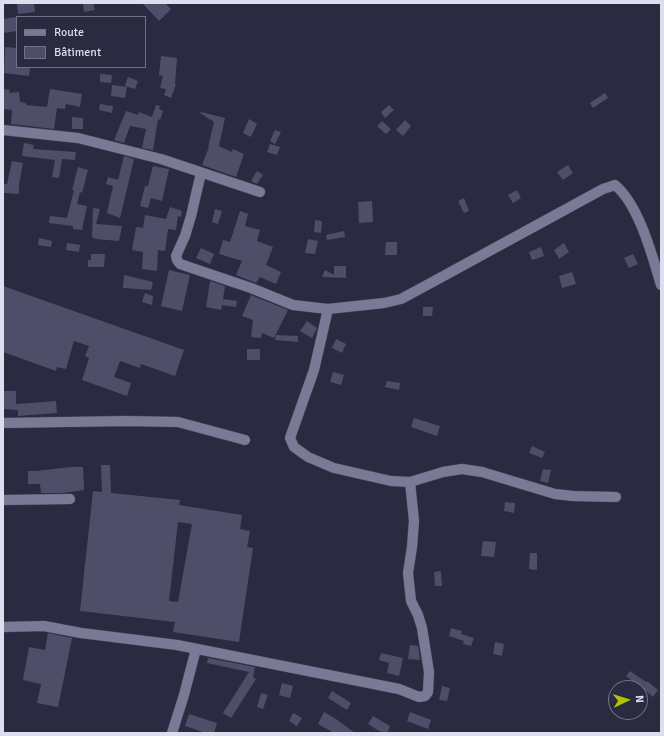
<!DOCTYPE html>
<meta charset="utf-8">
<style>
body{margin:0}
#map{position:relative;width:664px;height:736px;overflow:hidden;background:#2a2a41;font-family:Signika,sans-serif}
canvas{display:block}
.frame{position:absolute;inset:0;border:4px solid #dedeee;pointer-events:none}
.legend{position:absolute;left:16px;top:16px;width:130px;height:52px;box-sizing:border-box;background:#2a2a41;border:1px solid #727286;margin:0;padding:5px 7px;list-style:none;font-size:12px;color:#dedeee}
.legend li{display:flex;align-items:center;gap:8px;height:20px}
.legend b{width:20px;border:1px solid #727286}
.north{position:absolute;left:608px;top:680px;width:40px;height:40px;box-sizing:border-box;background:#2a2a41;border:1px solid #727286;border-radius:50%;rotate:86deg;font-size:11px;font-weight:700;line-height:16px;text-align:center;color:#dedeee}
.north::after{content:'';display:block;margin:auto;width:14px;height:18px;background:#b0c500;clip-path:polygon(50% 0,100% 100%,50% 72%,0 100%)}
</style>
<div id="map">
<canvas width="664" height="736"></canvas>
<div class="frame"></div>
<ul class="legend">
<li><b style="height:5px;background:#7a7a96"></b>Route</li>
<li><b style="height:11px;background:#4e4e68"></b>Bâtiment</li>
</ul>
<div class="north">N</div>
</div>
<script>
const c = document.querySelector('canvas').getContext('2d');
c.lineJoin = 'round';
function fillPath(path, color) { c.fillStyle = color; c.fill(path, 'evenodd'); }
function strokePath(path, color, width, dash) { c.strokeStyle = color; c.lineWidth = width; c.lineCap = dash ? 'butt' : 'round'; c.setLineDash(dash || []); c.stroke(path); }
const building = new Path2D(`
 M17,3H34L35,12L18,14Z
 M83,3H93L95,10L84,12Z
 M142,3H165L171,9L159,21Z
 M17,17V31L3,33V19Z
 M5,47L17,48V67H30L29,76L4,73Z
 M161,56L177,58L175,84H176L171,98L164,95L166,89L160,88L163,76L159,75Z
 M100,74L112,75L111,83L100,82Z
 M128,77L138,81L135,89L125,86Z
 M112,85L127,87L125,98L111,96Z
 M3,89L10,90L9,93L19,92L20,102L26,103V105L47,107L50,89L82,94L80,107L66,104L65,109L57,108L54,129L11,124L12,110L3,109Z
 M605,93L608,98L593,108L590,103Z
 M100,104L113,106L112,113L99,110Z
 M156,105L160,106L159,109L163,111L160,120L158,119L153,150L142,148L146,129L130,126L124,143L114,140L126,111L138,115L139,112L152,117Z
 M389,105L394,110L385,118L381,112Z
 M201,112L225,118L219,146L232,152L233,149L244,154L236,177L202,165L209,147H208L214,122L200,113Z
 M72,117L83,118V129H72Z
 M249,119L257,124L251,137L243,133Z
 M405,120L411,126L403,136L396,130Z
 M382,121L391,129L386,134L377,126Z
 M275,130L281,132L275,144L270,141Z
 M24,143L34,145L33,149L76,152L75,160L62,159L59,178L52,177L55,160L22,156Z
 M270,144L280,147L277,155L267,152Z
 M124,156L134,159L120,218L107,213L113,186L106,184L108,177L118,180Z
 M12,161L23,163L19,184V194L4,193V184H7Z
 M568,165L573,173L563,180L557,172Z
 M153,166L169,169L162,201L151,198L148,208L140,206L145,186H148Z
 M78,167L88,170L82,193L80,192L77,204L87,206L82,230L73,229V226L49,223L50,216L67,218L74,190H72Z
 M257,171L263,175L257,184L251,181Z
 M517,190L521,198L513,203L508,195Z
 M464,198L469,211L464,213L458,201Z
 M372,201L373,222L359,223L358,202Z
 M170,207L182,211L181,217L178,216L176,230L168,229L165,251L158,250L157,271L142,269L143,252L132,250L136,227L147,228L143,227L145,215L166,219Z
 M93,208L100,209L96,224L122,226L119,241L96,239L92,237Z
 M215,209L222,211L218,224L212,222Z
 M240,211L248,214L245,226L260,230L257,241L273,247L266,265L281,272L276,284L260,277L256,283L236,275L242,261L219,254L223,240L230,242Z
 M315,220L322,221L321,233L314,232Z
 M344,231L345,237L327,240L326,235Z
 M39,238L52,241L51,247L38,245Z
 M308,239L318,241L315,254L305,253Z
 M386,242H397V255H385Z
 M67,243L80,245L79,252L66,250Z
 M564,243L569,252L559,259L554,250Z
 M541,247L544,256L532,260L529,252Z
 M201,248L214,254L210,264L196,258Z
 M91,254H105L104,267H88V260H91Z
 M633,254L638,264L629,268L624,258Z
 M334,266H346V278L322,277L325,270L334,275Z
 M169,270L190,275L182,311L161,306Z
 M572,272L576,284L562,288L559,276Z
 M124,275L153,282L151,290L123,288Z
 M210,281L225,286L223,299L237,301L236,307L222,305L221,310L206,307Z
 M3,286L184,350L175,376L141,364L140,368L120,361L114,377L131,383L127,396L82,380L89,358L85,356L89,346L74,341L66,369L57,367L56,371L3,352Z
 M145,293L153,296L152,305L142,302Z
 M251,295L288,310L274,338L262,333L261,338L251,337L253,320L242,316Z
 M423,307H433L432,316H423Z
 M307,321L317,328L312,338L300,331Z
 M276,335L298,336V342L275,340Z
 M336,339L346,344L342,353L332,348Z
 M247,349H260V360H247Z
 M333,372L344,375L341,385L330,382Z
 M387,381L400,383L399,390L385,387Z
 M3,391H16V404L56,401L57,413L18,416V410L3,409Z
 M414,418L440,426L437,436L411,427Z
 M532,446L545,452L542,458L529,453Z
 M101,465H110L111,493L180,500L179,505L242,515L240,529L250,531L247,547L253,548L239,642L173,632L175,622L80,611L93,491L102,492ZM178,522L192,524L178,602L169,601Z
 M71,467H83L84,490L63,493H41L40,484H28V471H36Z
 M543,469L551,470L548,483L540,481Z
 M505,502L515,503L514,513L504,511Z
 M483,541L496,542L494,557L481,556Z
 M530,553H537V570L529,569Z
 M441,571L442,586H435L434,572Z
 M451,628L462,631L461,634L474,638L471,646L463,644L464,641L449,636Z
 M48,633L72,638L58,707L37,703L41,684L23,680L29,647L45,650Z
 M495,642L504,644L502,656L493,654Z
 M410,645L418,646L420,660L408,659Z
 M381,653L403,658L399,676L387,673L389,663L379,660Z
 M208,658L255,667L253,677L256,679L231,718L223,713L249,672L207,663Z
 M630,671L646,682L647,681L658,690L653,697L642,688H632L636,684L626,676Z
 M282,683L293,686L290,698L279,695Z
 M442,686L450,688L447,701L439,700Z
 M332,691L351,703L347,710L328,698Z
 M261,693L268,695L263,709L257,707Z
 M324,712L336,719L355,733H334L318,724Z
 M410,712L431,720L428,729L407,721Z
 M293,713L302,718L297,726L289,721Z
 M189,714L217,723L214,733H206L185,726Z
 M373,716L390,726L387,733L379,731L368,724Z`);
const minor = new Path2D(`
 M3,130L78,138L161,159L260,192
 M201,173L191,216L185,236L176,256L177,260L180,264L251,288L293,305L328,309L384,303L401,299L427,285L603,189L615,185C639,205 652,255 661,285
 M328,309L314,370L290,438L294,447L308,457L334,468L391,481L410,482L443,472L462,469L482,472L555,494L573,496L616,497
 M3,423L127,421L178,422L245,440
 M3,500L70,499
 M3,627L44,626L81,633L177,645L399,689L419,697L425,696L428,692L429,672L422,628L418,615L411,601L408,573L412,547L414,521L410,482
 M172,733L184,695L196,649`);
fillPath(building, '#4e4e68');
strokePath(minor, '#48475b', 11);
strokePath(minor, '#7a7a96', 10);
</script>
